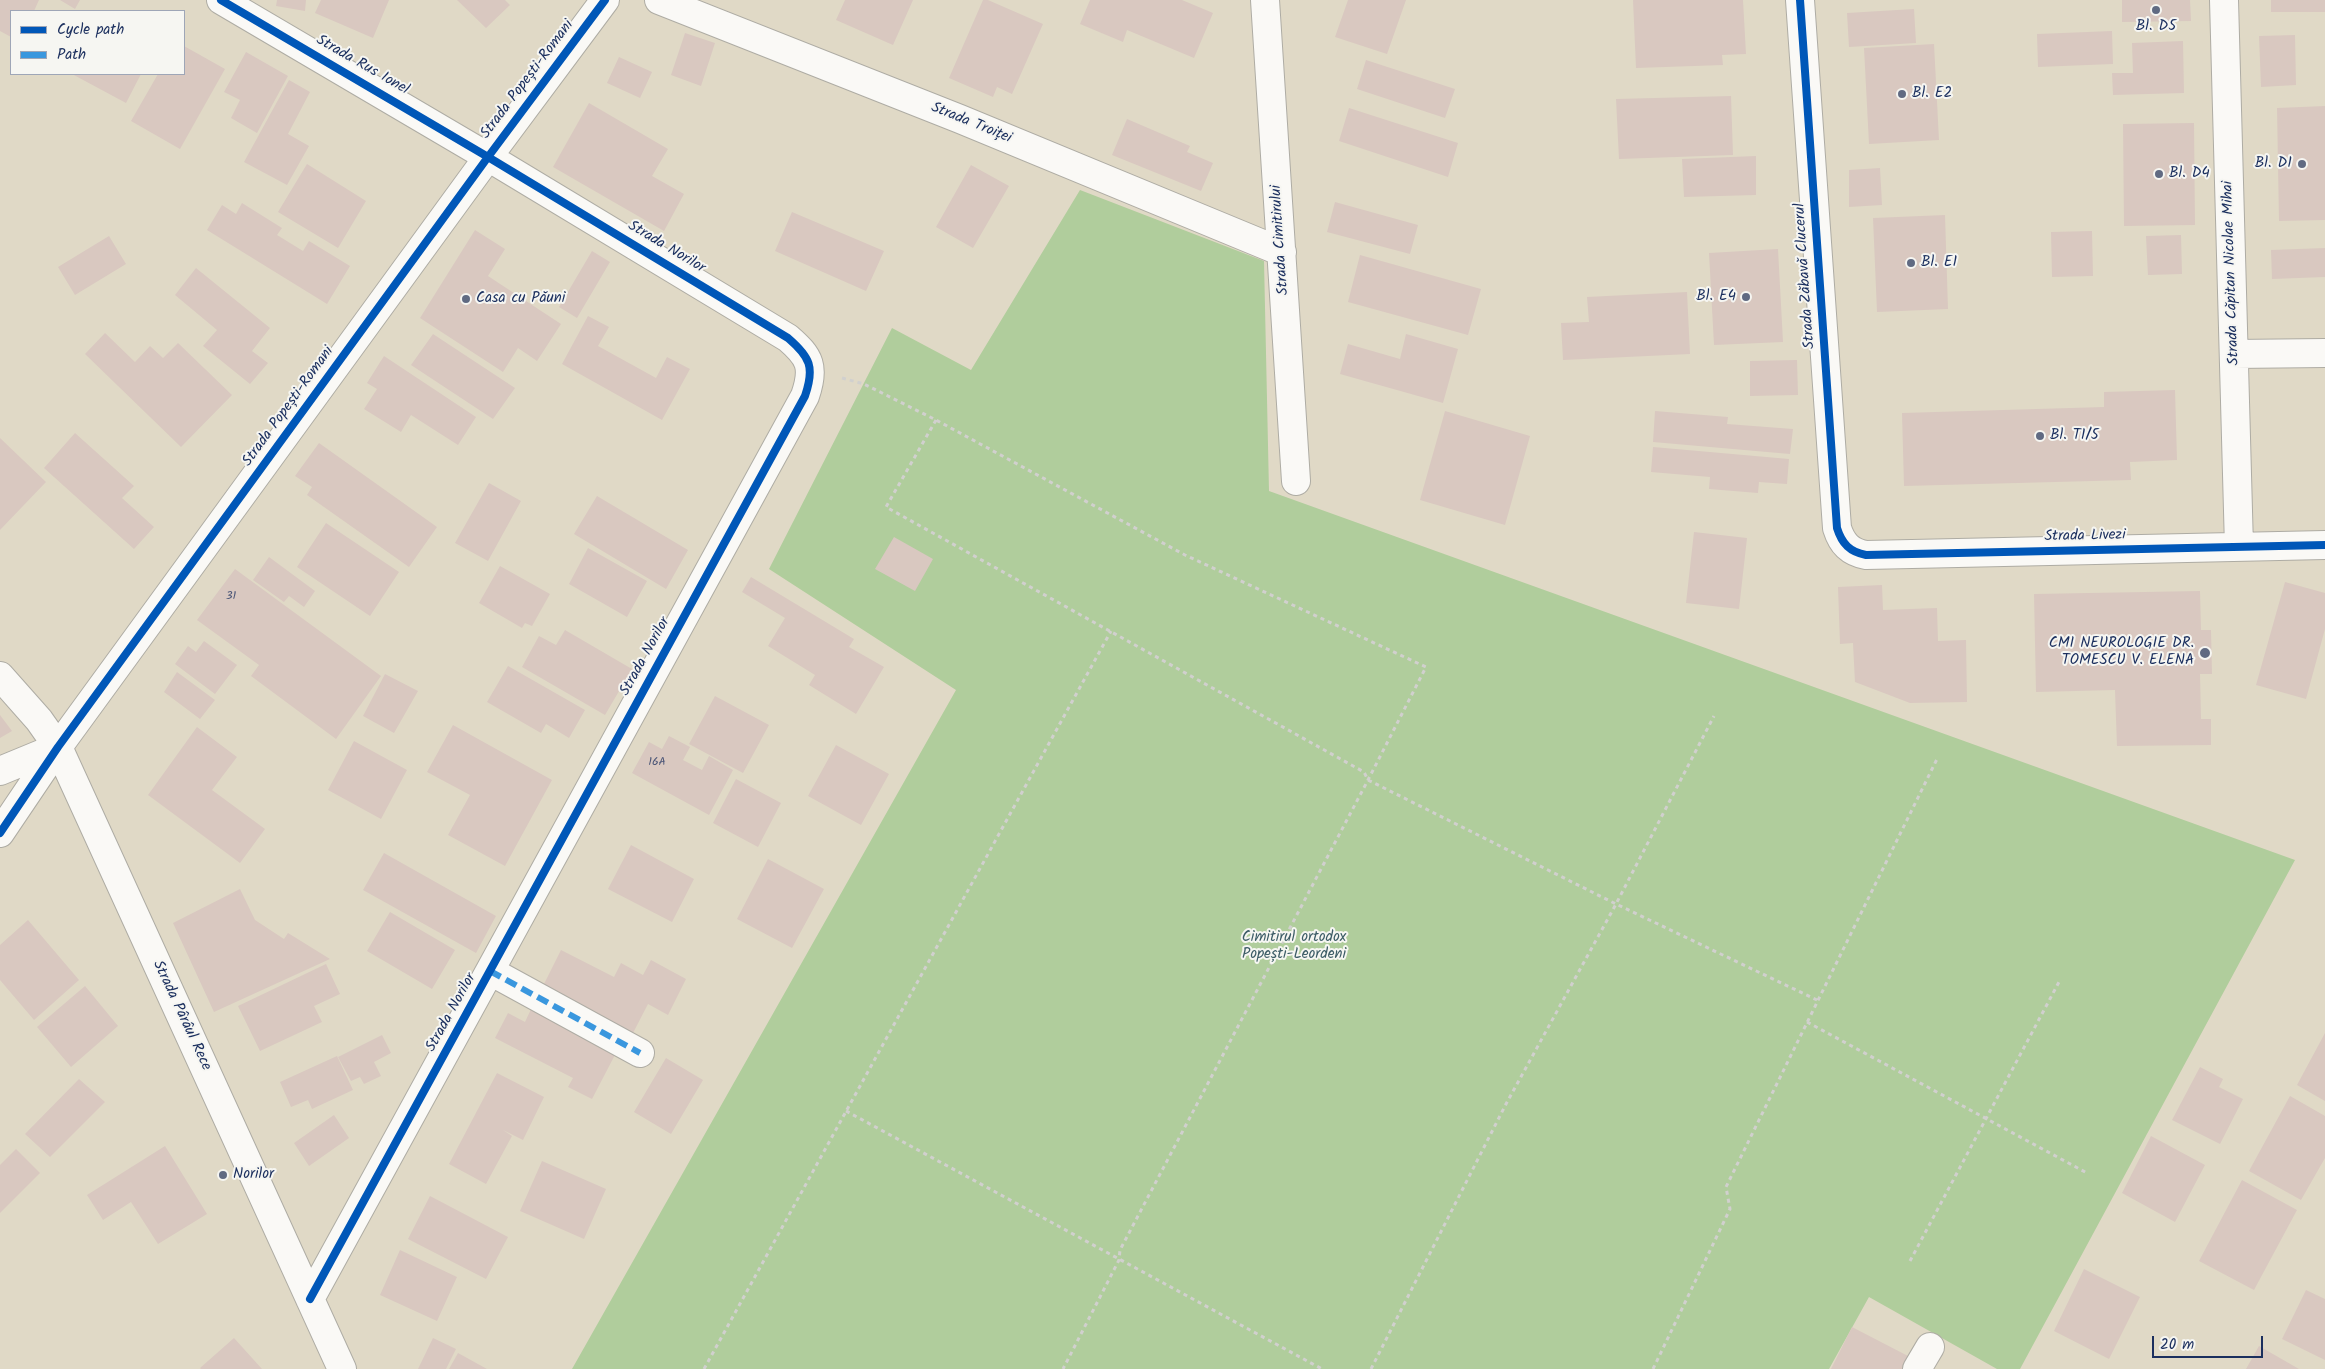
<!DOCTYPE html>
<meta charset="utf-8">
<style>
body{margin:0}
#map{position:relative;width:2325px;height:1369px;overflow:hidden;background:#e0d9c6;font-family:Kalam,sans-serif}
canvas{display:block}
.legend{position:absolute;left:10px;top:10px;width:175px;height:65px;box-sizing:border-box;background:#f6f6f2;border:1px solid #9ea6b7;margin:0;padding:6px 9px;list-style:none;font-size:15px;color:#1b2f5e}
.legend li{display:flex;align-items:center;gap:10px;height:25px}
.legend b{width:25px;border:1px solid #9ea6b7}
.scale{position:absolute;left:2152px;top:1336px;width:111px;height:22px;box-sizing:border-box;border:2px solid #1b2f5e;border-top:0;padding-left:6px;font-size:15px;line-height:18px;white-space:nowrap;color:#1b2f5e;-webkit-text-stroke:4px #f6f6f2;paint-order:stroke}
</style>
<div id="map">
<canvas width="2325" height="1369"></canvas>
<ul class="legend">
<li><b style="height:6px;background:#0057b8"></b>Cycle path</li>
<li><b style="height:6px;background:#3a97de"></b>Path</li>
</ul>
<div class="scale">20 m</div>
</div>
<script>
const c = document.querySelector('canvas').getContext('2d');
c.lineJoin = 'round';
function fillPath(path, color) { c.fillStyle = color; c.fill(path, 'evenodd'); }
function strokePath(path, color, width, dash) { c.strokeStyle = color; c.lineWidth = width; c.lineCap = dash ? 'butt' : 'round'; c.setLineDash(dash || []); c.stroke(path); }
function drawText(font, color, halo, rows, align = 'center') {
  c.font = font + ' Kalam,sans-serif'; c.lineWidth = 4; c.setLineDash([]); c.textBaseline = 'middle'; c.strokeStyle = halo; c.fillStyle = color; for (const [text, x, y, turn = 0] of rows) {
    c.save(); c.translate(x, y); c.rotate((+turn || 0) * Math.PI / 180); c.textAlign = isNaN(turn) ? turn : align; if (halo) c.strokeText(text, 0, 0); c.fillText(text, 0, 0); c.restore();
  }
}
const green = new Path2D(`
 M1080,190L1264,261L1269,491L2295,860L2020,1369H1997L1869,1297L1829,1369H572L956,690L769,569L892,328L971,370Z`);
const building = new Path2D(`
 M0,0H39L34,11H11V37L0,31Z
 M60,0H80L75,9Z
 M277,0H306L305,11L276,6Z
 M321,0H389L373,38L315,13Z
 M457,0H505L510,5L486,28Z
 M845,0H913L893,45L836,20Z
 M983,0H988L1043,24L1012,94L997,87L993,97L949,78Z
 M1090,0H1182L1213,13L1194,58L1127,30L1123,42L1080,24Z
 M1348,0H1406L1387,54L1335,37Z
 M1633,0H1743L1746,54L1722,55L1723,65L1636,68Z
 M2122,0H2190L2191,21L2122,22Z
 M2271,0H2325V12H2271Z
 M1914,9L1916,43L1849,47L1847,13Z
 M2112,31L2113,64L2038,67L2037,34Z
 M685,33L715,43L701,86L671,75Z
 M2295,35L2296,85L2261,87L2259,36Z
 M2183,41L2184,93L2113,95L2112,73H2133L2132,43Z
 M1934,44L1939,140L1869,144L1864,48Z
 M184,46L225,69L180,149L131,121L158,74H184Z
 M246,52L288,76L257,133L231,118L240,100L224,92Z
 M619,57L652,72L640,98L607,83Z
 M1366,60L1455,89L1445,118L1357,89Z
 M72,74H141L126,103Z
 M289,80L310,92L288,134L309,146L287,185L244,162Z
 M1731,96L1733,155L1619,159L1616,99Z
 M589,103L668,149L652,176L684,194L664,231L553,167Z
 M2325,106V220L2279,221L2277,108Z
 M1349,108L1458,143L1448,177L1339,141Z
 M1127,119L1190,146L1187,152L1213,163L1201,191L1112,155Z
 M2194,123L2195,225L2124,226L2123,124Z
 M1756,156V195L1684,197L1682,159Z
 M307,164L366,201L338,248L278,212Z
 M971,165L1009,186L973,248L936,227Z
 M1880,168L1882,205L1849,207V170Z
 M1335,202L1418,225L1410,254L1327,232Z
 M242,203L282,228L277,235L303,251L309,241L350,266L327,304L207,230L222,205L236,214Z
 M792,212L884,251L866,291L775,251Z
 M1945,215L1948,309L1877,312L1873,218Z
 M475,230L505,249L488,276L561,324L537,361L518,348L503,372L420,318Z
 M2092,231L2093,276L2052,277L2051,232Z
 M2181,235L2182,274L2148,275L2146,236Z
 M109,236L126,264L75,295L58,267Z
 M2325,248V277L2272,279L2271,250Z
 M1778,249L1783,342L1714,345L1709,253Z
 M592,251L610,262L577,318L559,307Z
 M1360,255L1481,289L1468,335L1348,302Z
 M196,268L270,328L252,351L268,363L250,384L203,346L217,330L175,295Z
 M1687,292L1690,354L1563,360L1561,323L1589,322L1587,297Z
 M588,316L609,327L598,346L656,378L667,357L690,369L662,420L562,364Z
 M105,333L135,362L150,346L163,358L178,343L232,395L181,447L85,354Z
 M433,334L515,388L493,419L411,365Z
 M1406,334L1458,349L1443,403L1340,374L1348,344L1400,359Z
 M384,356L476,417L458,445L411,415L401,432L364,409L377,389L367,383Z
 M1797,360L1798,395L1750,396V361Z
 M2175,390L2177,460L2130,462L2131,480L1904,486L1902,413L2104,407V392Z
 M1445,411L1530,436L1505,525L1420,500Z
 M1655,411L1728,417L1727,424L1793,429L1790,454L1653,442Z
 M75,433L134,486L122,498L154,527L134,549L44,468Z
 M0,438L46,482L0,530Z
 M319,443L437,527L409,567L307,495L312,487L295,476Z
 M1653,447L1789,459L1787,484L1759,482L1758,493L1709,489L1710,477L1651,472Z
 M489,483L521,501L488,561L455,543Z
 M597,496L688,550L666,589L574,534Z
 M326,523L399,572L370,616L297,567Z
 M1694,532L1747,538L1739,609L1686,603Z
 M894,537L933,559L915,591L875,569Z
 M588,548L647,581L627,617L569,584Z
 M269,557L315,591L304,607L289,596L284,602L253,580Z
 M500,566L550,594L532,626L525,623L522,628L479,603Z
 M235,569L381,676L336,739L251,676L259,665L197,620Z
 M751,577L854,639L849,647L884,667L856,714L809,685L815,675L768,646L785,618L742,592Z
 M2285,582L2325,593V629L2306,699L2256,685Z
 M1882,585L1883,610L1937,608L1938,641L1966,640L1967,702L1910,703L1855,682L1853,643L1840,644L1838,587Z
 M2200,591L2201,630H2211L2212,674H2200L2201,719H2211V745L2117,746L2115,690L2036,692L2034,594Z
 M565,630L632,669L605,715L522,667L539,636L556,645Z
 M204,641L237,665L215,694L175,664L188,646L196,652Z
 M508,666L585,710L569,738L546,724L541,733L487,702Z
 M177,672L215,700L200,719L164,692Z
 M385,674L418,691L394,733L363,716Z
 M715,696L769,725L743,773L689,744Z
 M0,715L12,731L0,738Z
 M453,725L552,780L505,866L448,835L470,795L427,772Z
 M197,727L237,757L212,790L265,829L240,863L148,795Z
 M669,736L690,747L683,760L702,770L709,756L733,770L709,815L632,773L649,742L662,749Z
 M354,741L407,770L381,819L328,790Z
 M836,745L889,774L861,825L808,796Z
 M736,779L781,803L758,847L713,823Z
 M631,845L694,879L672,922L608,889Z
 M384,853L496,916L476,953L363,890Z
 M768,859L824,889L792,948L737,919Z
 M240,889L255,920L284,939L288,933L330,959L214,1012L173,923Z
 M390,912L455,950L432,989L367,951Z
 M28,920L79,980L34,1020L0,980V945Z
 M561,950L614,977L621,963L643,975L651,960L686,979L668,1015L648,1004L633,1033L543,986Z
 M326,964L340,994L314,1006L322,1022L260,1051L238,1006Z
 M85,986L118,1026L71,1067L37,1027Z
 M532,1007L617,1051L592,1099L568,1087L573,1078L495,1038L508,1013L525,1022Z
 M2325,1033V1101L2297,1085Z
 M382,1035L391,1053L374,1062L381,1076L364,1084L360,1077L351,1081L338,1057Z
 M337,1056L353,1090L312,1109L308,1100L291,1107L280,1082Z
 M666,1058L703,1080L671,1134L634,1112Z
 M2200,1067L2223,1079L2219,1087L2243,1099L2220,1144L2172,1120Z
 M497,1073L544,1097L523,1140L503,1130L512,1136L486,1184L449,1164Z
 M79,1079L105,1102L50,1157L25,1134Z
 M2290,1096L2325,1116V1158L2301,1200L2249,1171Z
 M334,1115L349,1138L309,1166L294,1143Z
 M2151,1136L2205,1165L2175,1222L2122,1193Z
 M165,1146L207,1214L158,1244L131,1202L103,1220L87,1195Z
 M16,1149L40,1173L0,1213V1165Z
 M542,1161L606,1189L584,1239L520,1211Z
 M2242,1180L2297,1210L2254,1290L2199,1261Z
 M430,1196L508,1237L486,1279L408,1239Z
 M400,1250L457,1277L437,1321L380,1295Z
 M2084,1269L2140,1297L2109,1359L2054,1331Z
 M2306,1290L2325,1299V1360L2282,1339Z
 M1852,1327L1908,1356L1902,1369H1831Z
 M234,1338L262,1369H201L200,1368Z
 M433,1338L456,1349L446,1369H418Z
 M2259,1346L2299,1369H2246Z
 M458,1353L487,1369H449Z`);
const path = new Path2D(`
 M842,378L864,384L936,420L1185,555L1426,667L1368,780L1120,1250L1119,1260L1063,1369
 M936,420L886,507L1364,772L1368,780L1616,904L1817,1000
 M1807,1022L2087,1173
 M846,1111L1322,1369
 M1910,1261L2059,982
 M704,1369L1111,631
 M1371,1369L1506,1104L1616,904L1714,716
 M1653,1369L1730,1209L1726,1187L1938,757`);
const minor = new Path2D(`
 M221,0L488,157L788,338C810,357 815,367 805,396L310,1299
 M659,0L960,119L1282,252
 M1265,0L1296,481
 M1800,0L1837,528C1842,544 1850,552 1866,555L2325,545
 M2224,0L2239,547
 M2234,354L2325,353
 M0,676L39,720L58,747L342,1369
 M0,771L58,747
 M0,833L58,747L488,157L605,0
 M490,971L640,1053
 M1917,1369L1930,1347`);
const quiet = new Path2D(`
 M490,971L640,1053`);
const cycleway = new Path2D(`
 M221,0L488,157L788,338C810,357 815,367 805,396L310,1299
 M1800,0L1837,528C1842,544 1850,552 1866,555L2325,545
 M0,833L58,747L488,157L605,0`);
const markers = [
 [2156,10,5,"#606a82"],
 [1902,94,5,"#606a82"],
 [2302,164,5,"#606a82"],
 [2159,174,5,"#606a82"],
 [1911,263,5,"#606a82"],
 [1746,297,5,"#606a82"],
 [466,299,5,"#606a82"],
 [2040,436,5,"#606a82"],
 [2205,653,6,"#606a82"],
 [223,1175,5,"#606a82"]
];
const numberNames = [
 ["31",231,597],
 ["16A",657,763]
];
const poiNames = [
 ["Bl. D5",2156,27,"center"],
 ["Bl. E2",1912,94],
 ["Bl. D1",2292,164,"right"],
 ["Bl. D4",2169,174],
 ["Bl. E1",1921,263],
 ["Bl. E4",1736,297,"right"],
 ["Casa cu Păuni",476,299],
 ["Bl. T1/5",2050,436],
 ["CMI NEUROLOGIE DR.",2194,644,"right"],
 ["TOMESCU V. ELENA",2194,661,"right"],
 ["Norilor",233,1175]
];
const streetNames = [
 ["Strada Rus Ionel",362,66,30],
 ["Strada Popești-Romani",528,80,-53],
 ["Strada Troiței",971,124,22],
 ["Strada Cimitirului",1281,240,-94],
 ["Strada Norilor",666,248,31],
 ["Strada Căpitan Nicolae Mihai",2232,273,-92],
 ["Strada Zăbavă Clucerul",1806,276,-94],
 ["Strada Popești-Romani",289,407,-54],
 ["Strada Livezi",2085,537,-1],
 ["Strada Norilor",646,657,-61],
 ["Strada Norilor",452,1013,-61],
 ["Strada Pârâul Rece",181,1016,65]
];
const parkNames = [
 ["Cimitirul ortodox",1294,938],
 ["Popești-Leordeni",1294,955]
];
fillPath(green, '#b0cd9c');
fillPath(building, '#d9c8c0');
strokePath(minor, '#aeaca4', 30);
strokePath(path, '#d1d0ce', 3, [4, 4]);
strokePath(minor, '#faf9f6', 28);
strokePath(quiet, '#3a97de', 6, [12, 6]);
strokePath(cycleway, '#0057b8', 8);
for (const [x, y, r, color] of markers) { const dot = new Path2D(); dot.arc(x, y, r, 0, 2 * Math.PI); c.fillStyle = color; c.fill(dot); strokePath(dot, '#f6f6f2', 2); }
drawText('12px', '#4c5677', null, numberNames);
drawText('15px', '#1b2f5e', '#f6f6f2', poiNames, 'left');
drawText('15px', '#1b2f5e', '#f6f6f2', streetNames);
drawText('15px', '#3c5c66', '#f6f6f2', parkNames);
</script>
